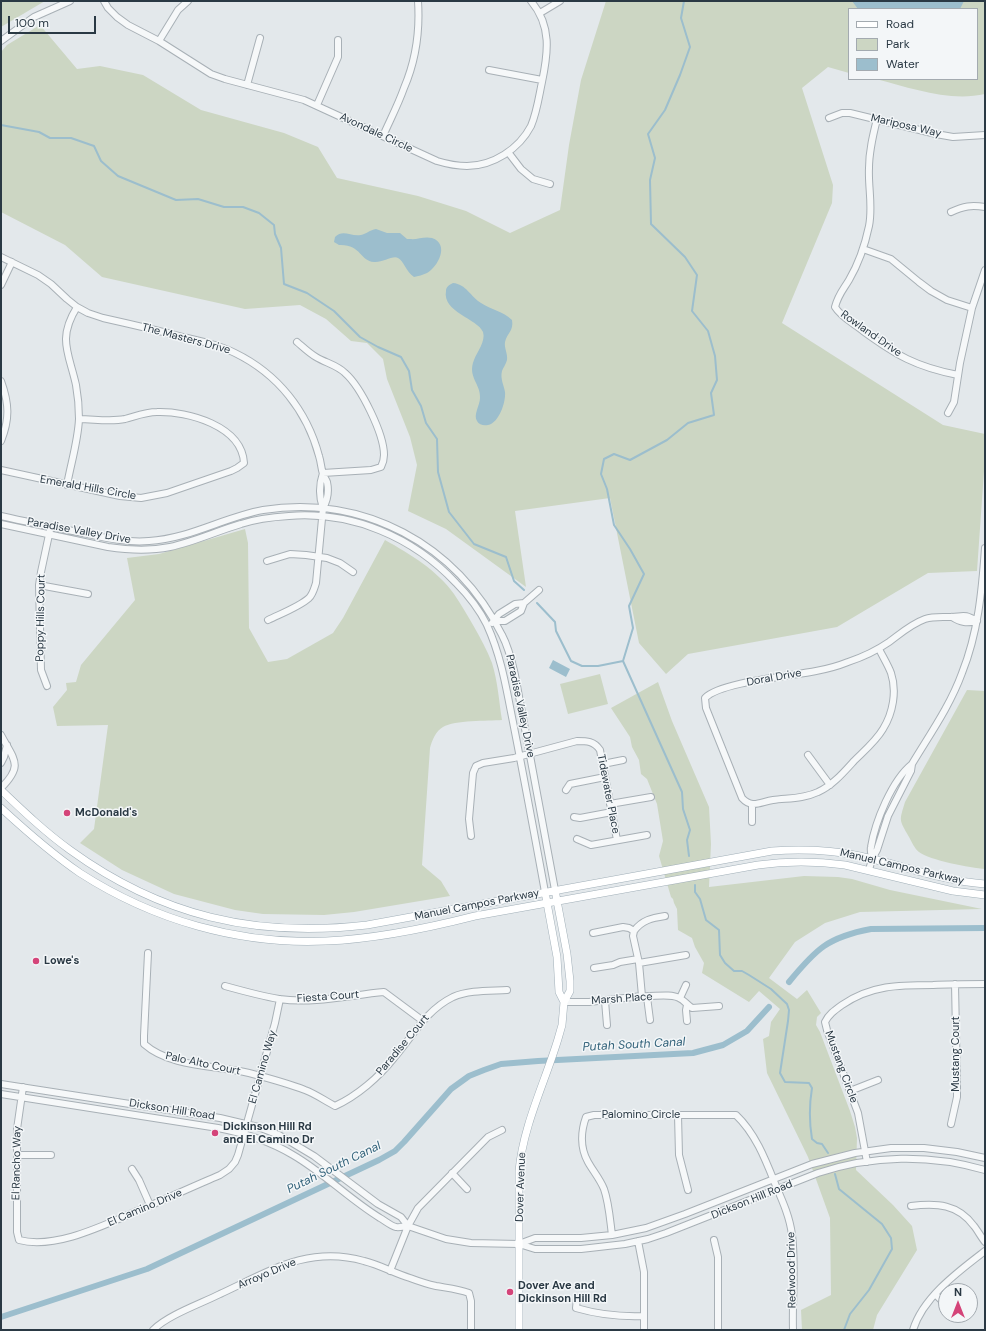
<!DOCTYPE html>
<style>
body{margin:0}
#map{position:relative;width:986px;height:1331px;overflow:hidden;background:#e3e8eb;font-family:"DM Sans",sans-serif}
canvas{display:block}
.frame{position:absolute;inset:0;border:2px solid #2a3944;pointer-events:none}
.legend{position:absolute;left:848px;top:8px;width:130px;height:72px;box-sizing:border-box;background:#f3f6f8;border:1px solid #a3aab0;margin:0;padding:5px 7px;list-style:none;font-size:12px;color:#2a3944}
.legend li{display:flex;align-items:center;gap:8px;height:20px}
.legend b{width:20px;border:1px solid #a3aab0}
.north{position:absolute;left:938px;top:1283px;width:40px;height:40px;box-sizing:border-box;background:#f3f6f8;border:1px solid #a3aab0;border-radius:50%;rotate:0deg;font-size:11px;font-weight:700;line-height:16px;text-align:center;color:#2a3944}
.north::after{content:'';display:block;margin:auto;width:14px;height:18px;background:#d44479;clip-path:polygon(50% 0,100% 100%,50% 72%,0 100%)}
.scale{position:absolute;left:8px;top:16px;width:88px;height:18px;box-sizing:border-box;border:2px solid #2a3944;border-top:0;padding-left:5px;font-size:12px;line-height:14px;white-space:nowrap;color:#2a3944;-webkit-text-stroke:3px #f3f6f8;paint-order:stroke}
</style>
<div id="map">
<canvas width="986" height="1331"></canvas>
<div class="frame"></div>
<ul class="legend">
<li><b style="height:5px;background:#fff"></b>Road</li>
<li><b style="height:11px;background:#ccd6c3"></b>Park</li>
<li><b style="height:11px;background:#9cbecd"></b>Water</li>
</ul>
<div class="north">N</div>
<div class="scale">100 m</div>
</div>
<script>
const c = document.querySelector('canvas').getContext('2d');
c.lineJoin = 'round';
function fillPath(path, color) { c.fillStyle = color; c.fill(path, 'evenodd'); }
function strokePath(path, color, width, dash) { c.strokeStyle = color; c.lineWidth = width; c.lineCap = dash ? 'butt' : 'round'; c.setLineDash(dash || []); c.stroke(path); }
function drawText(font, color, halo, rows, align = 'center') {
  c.font = font + ' "DM Sans",sans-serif'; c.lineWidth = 3; c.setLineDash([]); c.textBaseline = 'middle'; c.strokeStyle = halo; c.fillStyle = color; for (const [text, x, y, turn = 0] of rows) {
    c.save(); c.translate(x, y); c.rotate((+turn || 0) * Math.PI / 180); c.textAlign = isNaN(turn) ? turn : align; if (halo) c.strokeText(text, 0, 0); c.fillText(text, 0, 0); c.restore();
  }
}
const green = new Path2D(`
 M1,1H45L1,27Z
 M606,1H985V94C949,102 911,88 876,79H977V9H849V73L828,67L802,88L833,185L832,203L782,323L943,425L985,434V457L977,571L928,573L837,627L688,654L666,674L639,643L610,498L515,511L526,587L446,529L408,511L417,465L410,437L387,379L383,359L367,343L351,341L326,319L300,305L245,309L102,277L65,245L1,212V52L7,45L40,25L77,69L100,66L143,75L201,110L284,133L318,147L337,178L418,196L466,211L510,233L560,210L569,145L581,80Z
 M245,529L248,543L249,628L268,662L287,659L333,633L343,618L385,540C410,554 437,570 454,594C461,604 467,615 473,625C480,637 487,650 492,663C498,682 499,702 502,720C487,721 455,720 443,727C436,731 432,740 430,748L422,865L441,881L450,896L354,912L324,915L263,914L235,910L174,894L122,870L80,843L94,829L108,725L57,726L53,707L67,690L66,683L76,682L81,665L135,600L127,558L159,554Z
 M600,674L608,704L568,714L560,684Z
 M658,682L672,721L709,807L711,844L709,887L804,876L838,877L852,879L890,890L982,909L860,912L825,923L795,942L769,978L797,999L807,990L821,1013L817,1017L816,1025L820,1032L850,1111L855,1127L857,1138L856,1170L893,1205L912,1226L917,1250L877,1315L873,1330H802L801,1310L831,1295L830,1218L808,1157L767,1073L763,1039L769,1036L771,1022L780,1009L759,991L749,1002L702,973L704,963L695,947L692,938L678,930L677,909L674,903L673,899L671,897L659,856L663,841L657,804L647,779L641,774L639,760L632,747L630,737L611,708Z
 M967,690L985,691V869C971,868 929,860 919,852C914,848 912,842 909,837C899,819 899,822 905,802Z`);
const water = new Path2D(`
 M852,1H964L960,9H858Z
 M376,229L387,233H400L407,239H410C417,240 424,236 432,238C450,244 438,267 427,273C423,275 418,276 414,277C406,272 404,261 398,258C393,255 382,263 374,262C360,261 361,244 339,245L334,242L335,237C343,229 351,237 361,235C366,234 370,230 376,229Z
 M453,283C466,284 471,297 481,303C491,310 503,311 512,320C514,331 507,333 505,342C504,348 508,354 507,360C506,364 503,368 502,371C500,379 504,385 505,392C506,402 499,423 488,425C484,426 479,425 477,421C473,415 480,405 480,398C481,384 467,377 474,360C477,352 486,341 483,332C478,319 442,312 446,291C446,287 449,285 453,283Z
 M553,660L570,669L566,677L549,668Z`);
const stream = new Path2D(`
 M684,1L681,18L690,47L680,75L665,110L648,134L655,158L650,180L651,224L685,257L697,275L692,311L708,331L715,356L717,380L711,393L714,415L688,423L667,440L630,460L614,454L604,459L601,474L607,489L614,525L630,549L644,574L629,606L633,628L623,661L682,792L683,809L690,830L687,840L689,856
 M1,125L39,132L50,138H71L94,146L101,161L118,176L176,200L198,199L224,207H243L259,213L274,225L275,234L281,248L284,284L307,293L334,311L360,337L378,347L401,357L409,371L412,390L421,406L426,423L437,439L438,472L449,512L474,544L506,557L514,581L524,590
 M537,603L555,622L556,631L571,661L582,666H598L623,661
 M695,885V892L700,899L706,920L719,930L720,955L725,963L734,971H742L749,975L771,989L787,1004L789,1010L788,1021L780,1073L785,1082L809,1083L812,1088C809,1106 809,1121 812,1139L817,1143L822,1144L828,1153
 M835,1174L839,1189L882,1224L891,1238L892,1249L869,1290L850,1314L844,1330`);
const canal = new Path2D(`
 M789,982C816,949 828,937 871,929L985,928
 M1,1317L147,1269L379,1160L395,1151L404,1142L451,1089L469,1076L484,1070L501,1064L538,1061L693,1053L723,1045L747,1031L769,1007`);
const minor = new Path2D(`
 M104,1L108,8L117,17L128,25L159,41L211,74L225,79L304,100L437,161C447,164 457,166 467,166C493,166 519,149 531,126C537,112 539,96 542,82C548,53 552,26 531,1
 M540,13L560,1
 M1,41L34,17L70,1
 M159,41L178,10L188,1
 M489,70L542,80
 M247,85L260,38
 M317,105L338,57V40
 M829,118L842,113H850L936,134L953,137L985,135
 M877,119C873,135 869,151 869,168C868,187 873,206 869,226C865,245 859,263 849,280C843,290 838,295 835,307C841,317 853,323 863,331C896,355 916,367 958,375
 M383,136C390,120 398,105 404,88C416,60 420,31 418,1
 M508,152L521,169L533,179L550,184
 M951,212C964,206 971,205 985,207
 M863,249L891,259L919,282L931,291L947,300L972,308
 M1,257L38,275L51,284L67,299L77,307L88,313L103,318C130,324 156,330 183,337C201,341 219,345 235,353C278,374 307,411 319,456C321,462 321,468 323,474C324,477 326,479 327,482C329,491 327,501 323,508L316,583C314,589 313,594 309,598C299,607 280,614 268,620
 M1,285L12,262
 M297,342C303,347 309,353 316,357C326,363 337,365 345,373C361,387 384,434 384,455C384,460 383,463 381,467L371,470L323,473
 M1,381C9,403 10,419 1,441
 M948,413L954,402L960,363L972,308L985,270
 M1,470L120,496L141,498L167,493L231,471L237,468L244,463C242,426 188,411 157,412C146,412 136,416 125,419C110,422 94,419 79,419
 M323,473C319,485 319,497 323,508
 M67,485C71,463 78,441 79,419C79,408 78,396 76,385C69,353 57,339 77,307
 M1,516C27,522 52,527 78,532C102,537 125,543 149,541C189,539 224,517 263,510C363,494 457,544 502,635C509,648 512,662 515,675L555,890
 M1,524L108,547C128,550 150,551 170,547C194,542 217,531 241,524C256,519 272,517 289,516C352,511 413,537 456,583C468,595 479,609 487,625C500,654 505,681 511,712C523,772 534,832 545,892
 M267,561L290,554L306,555L327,558L340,563L353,572
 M39,585L88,594
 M952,617C961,623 967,623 977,621
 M494,621H505L521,611L524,603L539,590
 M492,623L499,614L515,604L524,603
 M879,649C883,657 888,665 891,673C897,691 893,713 883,729C876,741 864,751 854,761C844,772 832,786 818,792C803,799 788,798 773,800C760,802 752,809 742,798L706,708L705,698C720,682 792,676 816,671C827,669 838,666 848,662C863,657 876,651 889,642C900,634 911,624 925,619C933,616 943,617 952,617C965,616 964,614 977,621
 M47,686L41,670L39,585L41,572L50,530
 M1,735C14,760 24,765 1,788
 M808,755L830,785
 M1,763L4,757L7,745
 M603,764L623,760
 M566,790L570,784L605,777
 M610,804L651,797
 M752,804V822
 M574,817L580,818L612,812
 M471,836L469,819L473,773L476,766L483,763L514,758L577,741C587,741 594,741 600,750L617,840
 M577,839L591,845L647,835
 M872,859C872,855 870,851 871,847C875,822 892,780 912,764C930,734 950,706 962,673C978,633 982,591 985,548
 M869,870L872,859L877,850L888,816L911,771L912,764
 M634,931L633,936L639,963L642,996
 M634,931C642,920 652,918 665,916
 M593,933L623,927L629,928L634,931
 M148,953L144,1036V1044C171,1068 216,1065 249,1073C268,1078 287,1083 305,1090C316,1094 325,1101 335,1106C357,1096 379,1077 394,1058C412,1037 426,1010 453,997C469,990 489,991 507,990
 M639,963L686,955
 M594,968L613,965L620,962L638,959
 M225,986C243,991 261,996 279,999C314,1004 350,995 384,992L423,1021
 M647,997L650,1020
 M680,998L686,985
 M605,1001L607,1025
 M564,1002H589L642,996C653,997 670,993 679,998C684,1000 687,1005 692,1008L719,1006
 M687,1021L686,1010L687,1005
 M1,1084L220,1118L258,1127L279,1135L314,1156L378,1204L401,1217L408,1226L446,1239L471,1243L519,1244L535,1249H581L625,1244L648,1239L666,1233L818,1173C872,1155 930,1154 985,1170
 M23,1087L17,1129V1232L19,1240C57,1250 108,1223 142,1209C168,1198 194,1186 220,1175L229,1169L235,1162L238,1155L275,1023L280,999
 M850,1091L878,1080
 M1,1094L218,1128C244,1133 270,1141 293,1155C324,1173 349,1199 380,1218C384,1220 391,1226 396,1227C399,1228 405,1226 408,1226
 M678,1115L679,1155L688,1190
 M951,1124L957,1097V1083L955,984
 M17,1155H51
 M867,1162L858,1113L827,1030L825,1022C829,1014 835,1010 842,1005C871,985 899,985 933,985C950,984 968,984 985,984
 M132,1169L139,1180L150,1205
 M452,1173L467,1189
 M911,1206C937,1203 958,1204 974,1226C978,1231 981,1237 985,1242
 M612,1235C610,1220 609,1203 604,1189C600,1179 593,1171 588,1162C580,1148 581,1131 586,1117L594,1115H736C756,1134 766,1161 776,1186C783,1202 790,1218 792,1235C796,1266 792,1299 793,1330
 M714,1240L718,1257V1330
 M638,1241L644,1272V1330
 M519,1244L535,1238H581L612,1235L646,1228L685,1214L812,1164L855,1153L891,1148H924L957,1152L985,1158
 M390,1271L408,1226L418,1208L488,1137L502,1130
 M935,1294L946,1305
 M577,1298L576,1308C600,1315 619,1317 644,1316
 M153,1330C168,1315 200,1304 220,1294C268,1272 308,1245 364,1261C380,1265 394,1273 410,1278C418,1281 427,1284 436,1286C447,1288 458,1289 469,1293L471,1301V1330
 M913,1330C923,1297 959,1271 985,1251`);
const major = new Path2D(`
 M1,790C23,811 45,832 70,850C161,916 255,938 367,925L772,851C802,849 831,850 860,856C902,865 942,881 985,884
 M1,808C26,831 52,854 80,873C153,920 239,945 326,941C374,939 428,928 475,916L758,865C787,861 815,861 845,865L953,891L985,895
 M545,892L557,957L559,992L564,1002
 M519,1330V1171C523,1126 545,1082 558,1039L562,1025L564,1002L570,991V981L567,954L555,890`);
const markers = [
 [67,813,4,"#d44479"],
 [36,961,4,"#d44479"],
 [215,1133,4,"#d44479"],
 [510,1292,4,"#d44479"]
];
const streetNames = [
 ["Mariposa Way",906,126,13],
 ["Avondale Circle",376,133,25],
 ["Rowland Drive",871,334,35],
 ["The Masters Drive",186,339,15],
 ["Emerald Hills Circle",88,488,10],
 ["Paradise Valley Drive",79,531,10],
 ["Poppy Hills Court",41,618,-89],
 ["Doral Drive",774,678,-10],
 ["Paradise Valley Drive",520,706,78],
 ["Tidewater Place",608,794,79],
 ["Manuel Campos Parkway",902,867,13],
 ["Manuel Campos Parkway",477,905,-11],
 ["Fiesta Court",328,997,-4],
 ["Marsh Place",622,999,-4],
 ["Paradise Court",403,1045,-50],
 ["Mustang Court",956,1054,-90],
 ["Palo Alto Court",203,1064,12],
 ["El Camino Way",263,1067,-74],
 ["Mustang Circle",841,1067,70],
 ["Dickson Hill Road",172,1110,9],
 ["Palomino Circle",641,1115],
 ["El Rancho Way",17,1163,-89],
 ["Dover Avenue",521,1187,-88],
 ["Dickson Hill Road",752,1200,-22],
 ["El Camino Drive",145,1208,-23],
 ["Redwood Drive",792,1270,-91],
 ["Arroyo Drive",267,1274,-23]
];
const poiNames = [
 ["McDonald's",75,813],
 ["Lowe's",44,961],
 ["Dickinson Hill Rd",223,1127],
 ["and El Camino Dr",223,1140],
 ["Dover Ave and",518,1286],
 ["Dickinson Hill Rd",518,1299]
];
const waterNames = [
 ["Putah South Canal",634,1045,-3],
 ["Putah South Canal",334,1168,-26]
];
fillPath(green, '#ccd6c3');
fillPath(water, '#9cbecd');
strokePath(stream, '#9cbecd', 2);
strokePath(canal, '#9cbecd', 6);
strokePath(minor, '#a8b0b6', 8);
strokePath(major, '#a1afb8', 8);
strokePath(minor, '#f6f8f9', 6);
strokePath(major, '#fff', 7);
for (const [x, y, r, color] of markers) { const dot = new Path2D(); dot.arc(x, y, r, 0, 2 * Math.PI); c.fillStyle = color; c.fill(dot); strokePath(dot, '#f3f6f8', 1.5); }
drawText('11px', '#2a3944', '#f3f6f8', streetNames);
drawText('bold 11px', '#2a3944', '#f3f6f8', poiNames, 'left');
drawText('italic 12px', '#32627a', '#f3f6f8', waterNames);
</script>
